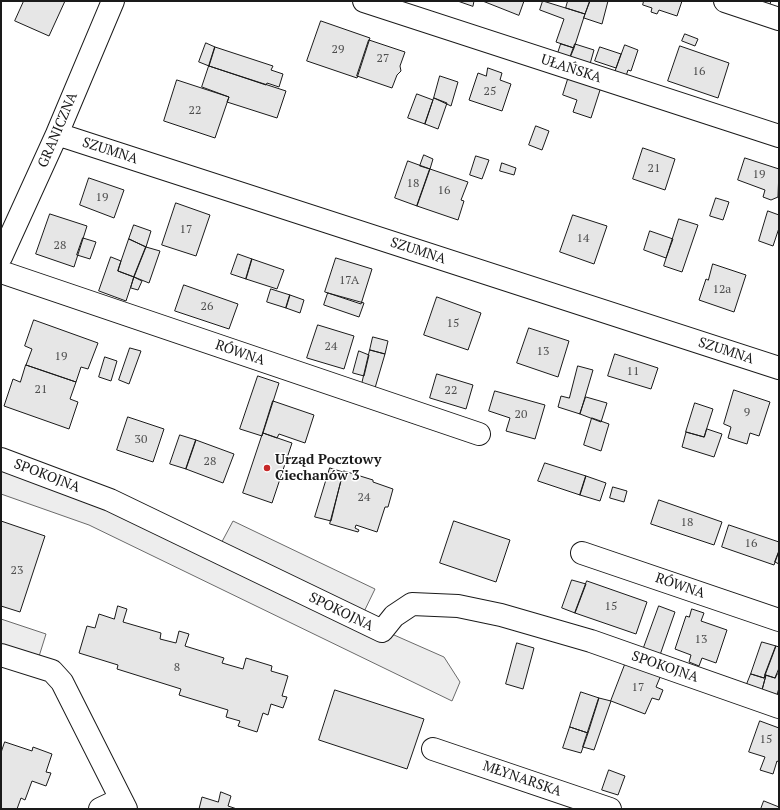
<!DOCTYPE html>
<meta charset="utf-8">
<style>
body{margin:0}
#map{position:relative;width:780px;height:810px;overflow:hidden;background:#fff;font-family:"PT Serif",serif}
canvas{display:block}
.frame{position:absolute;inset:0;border:2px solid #1a1a1a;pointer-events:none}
</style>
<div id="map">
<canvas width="780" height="810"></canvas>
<div class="frame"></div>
</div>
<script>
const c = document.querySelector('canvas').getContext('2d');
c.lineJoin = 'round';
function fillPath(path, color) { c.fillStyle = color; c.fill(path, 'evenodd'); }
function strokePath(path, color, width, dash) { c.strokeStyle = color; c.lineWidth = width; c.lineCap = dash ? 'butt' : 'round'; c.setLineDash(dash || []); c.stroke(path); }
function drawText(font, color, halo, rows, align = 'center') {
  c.font = font + ' "PT Serif",serif'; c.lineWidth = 3; c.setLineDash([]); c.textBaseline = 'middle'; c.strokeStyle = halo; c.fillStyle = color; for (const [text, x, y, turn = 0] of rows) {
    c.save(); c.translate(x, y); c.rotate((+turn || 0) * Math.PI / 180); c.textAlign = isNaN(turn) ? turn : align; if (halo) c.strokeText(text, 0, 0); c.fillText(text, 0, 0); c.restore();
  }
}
const built = new Path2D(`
 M1,459L217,551L233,521L375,589L360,620L444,657L460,682L452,701L89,525L1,494Z
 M1,619L46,634L36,666L1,655Z`);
const building = new Path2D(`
 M24,1H65L49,36L15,21Z
 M458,1H474L473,6Z
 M483,1H524L519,15Z
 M543,1L585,14L574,48L556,42L564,19L540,10Z
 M568,1H590L585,14L566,8Z
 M590,1H608L602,24L584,18Z
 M644,1H682L677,16L659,10L657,14L651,12L652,8L643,5Z
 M759,1H771L769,7Z
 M321,21L370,38L357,78L307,61Z
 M685,34L698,39L695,46L682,41Z
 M369,40L405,52L400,66L401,71L397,75L392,88L357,76Z
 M206,43L215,47L209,66L199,62Z
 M561,44L574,48L569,60L557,56Z
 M575,44L594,50L590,64L570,58Z
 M625,45L638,50L631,71L628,70L625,79L614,75Z
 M680,46L729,63L718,98L668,81Z
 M215,47L273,66L271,70L283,74L279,87L267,83L266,85L209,66Z
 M600,47L621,54L616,68L595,61Z
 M209,66L286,91L277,118L227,102L229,97L202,87Z
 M488,68L502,73L500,80L511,84L502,111L469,100L478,73L486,76Z
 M440,76L458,82L451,106L434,98Z
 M569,76L601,87L591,118L573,112L577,100L563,95Z
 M177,80L229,97L215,138L164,121Z
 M417,94L433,100L425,124L408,118Z
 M434,98L447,103L438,129L425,124Z
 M536,126L549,131L542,150L529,145Z
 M643,148L675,159L665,190L633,179Z
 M424,155L433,159L430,169L420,166Z
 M476,156L489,160L482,179L470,175Z
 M745,158L779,169L778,197L771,200L763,197L765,190L738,180Z
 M408,161L430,169L417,206L395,198Z
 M502,163L516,168L514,175L500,171Z
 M430,169L468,182L461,200L464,201L458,220L417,206Z
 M89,178L124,190L114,218L80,205Z
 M716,198L729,202L723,220L710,216Z
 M176,203L210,215L196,256L162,245Z
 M768,211L779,215V228L773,246L759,241Z
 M50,214L87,226L74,267L36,254Z
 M573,215L607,226L594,264L560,252Z
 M679,219L698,225L682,272L664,266Z
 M134,225L151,231L146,247L129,239Z
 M650,231L673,239L666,258L644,250Z
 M83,238L96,242L90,259L77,255Z
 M129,239L146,247L134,277L118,271Z
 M146,247L160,251L149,283L134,277Z
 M238,254L252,259L246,279L231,274Z
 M111,257L121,261L118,271L134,277L126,301L99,291Z
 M336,258L372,269L361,304L325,292Z
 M252,259L284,270L277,289L246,279Z
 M713,264L746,275L734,312L699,300L706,279L708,280Z
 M134,277L142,281L138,290L131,288Z
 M184,285L238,304L229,329L175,311Z
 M271,289L290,295L286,308L267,302Z
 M328,293L364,303L359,317L324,305Z
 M290,295L304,300L300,313L286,308Z
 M437,297L481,313L468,350L424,335Z
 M34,320L98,343L88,369L81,367L76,382L26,365L32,349L25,346Z
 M318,325L354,336L344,369L307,358Z
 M529,328L569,341L558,377L517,363Z
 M373,337L388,341L385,354L370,350Z
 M130,348L141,351L129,384L119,380Z
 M370,350L385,354L375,388L362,384Z
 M359,351L369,355L364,376L353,373Z
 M615,354L658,368L651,389L608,376Z
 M105,357L117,361L111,381L99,377Z
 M26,365L76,382L70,399L78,402L69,429L4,406L13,379L20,382Z
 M578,366L593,370L580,414L558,407L561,396L569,398Z
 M437,374L473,385L466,409L430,398Z
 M258,376L279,383L262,436L240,429Z
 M734,390L770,402L759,436L750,433L747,444L728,438L731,427L724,424Z
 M495,391L545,405L535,439L506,431L510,418L489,411Z
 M586,397L607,403L601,422L580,414Z
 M273,401L314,415L305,443L279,434L277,438L263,433Z
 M695,403L713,409L704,437L686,432Z
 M128,417L164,429L153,462L117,450Z
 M592,418L609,424L601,451L584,445Z
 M707,429L722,434L714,457L682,447L686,432L704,437Z
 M263,433L292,443L272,503L243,493Z
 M180,435L196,440L186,469L170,464Z
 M196,440L234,454L223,483L186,469Z
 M545,463L586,476L580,495L538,481Z
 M330,468L343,472L331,521L315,517Z
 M344,471L373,480V482L393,489L388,507H385L377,532L356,525L355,528L359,530L358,532L330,524Z
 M586,476L606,483L600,501L580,495Z
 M613,487L627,491L624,502L610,498Z
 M659,500L722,522L714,545L651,524Z
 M1,521L45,536L20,612L1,606Z
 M454,521L510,540L496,582L440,563Z
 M729,525L779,542V551L774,565L722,547Z
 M779,551V564L775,562Z
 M572,580L586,584L575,613L562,608Z
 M587,581L647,602L636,634L575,613Z
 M118,606L127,609L123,622L161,633L160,639L176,643L179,631L189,634L185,646L224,658L222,663L243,669L246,658L272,666L271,671L288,676L282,696L287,697L283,708L271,704L268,715L263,713L257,732L238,726L240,721L226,717L228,710L179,695L181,689L117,669L118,665L79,653L87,626L95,628L99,614L114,619Z
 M659,606L675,612L660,655L643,650Z
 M692,609L704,613L701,621L727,630L716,663L702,658L699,666L689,662L691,655L675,649L686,616L689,617Z
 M762,642L776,646L764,678L751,674Z
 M517,643L534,648L523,689L506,684Z
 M776,646L779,647V668L775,678L765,675Z
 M626,662L661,675L656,687L663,690L659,700L652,698L645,714L611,701Z
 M751,674L764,678L765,675H766L762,690L747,684Z
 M777,674H779V688L777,695L762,690L766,675L775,678Z
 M335,690L424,719L407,769L319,740Z
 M581,692L599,698L588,733L570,727Z
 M599,698L611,701L594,750L583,747Z
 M760,721L779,728V762L777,761L773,774L760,770L765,757L749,752Z
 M570,727L588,733L581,753L563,748Z
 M5,742L32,751L33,747L52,754L46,772L51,773L46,786L32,781L25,800L21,798L17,809H1V753Z
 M609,770L625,776L618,795L602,790Z
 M221,792L231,796L228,806L237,809H199L202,797L218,802Z
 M764,801L779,807V809H761Z`);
const street = new Path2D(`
 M364,1L779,136
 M725,1L779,19
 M57,134L779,368
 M1,257L57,134L113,1
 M1,272L479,434
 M1,459L110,500L382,631L394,616L412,604L458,606L501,615L591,641L779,707
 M582,553L779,620
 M1,655L52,671L62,682L126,809
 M433,749L610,809
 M100,809L121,799`);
const markers = [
 [267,468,4,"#c62828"]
];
const numberNames = [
 ["29",338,50],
 ["27",383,59],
 ["16",699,72],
 ["25",490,92],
 ["22",195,111],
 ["21",654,169],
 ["19",759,175],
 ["18",413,184],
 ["16",444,191],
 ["19",102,198],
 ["17",186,230],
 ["14",583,239],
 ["28",60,246],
 ["17A",349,281],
 ["12a",722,290],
 ["26",207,307],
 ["15",453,324],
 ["24",331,347],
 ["13",543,352],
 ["19",61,357],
 ["11",633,372],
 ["21",41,390],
 ["22",451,391],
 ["9",747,413],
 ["20",521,415],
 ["30",141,440],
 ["28",210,462],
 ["24",364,498],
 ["18",687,523],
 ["16",751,544],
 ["23",17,571],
 ["15",611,607],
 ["13",701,640],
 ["8",177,668],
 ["17",638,688],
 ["15",766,740]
];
const streetNames = [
 ["UŁAŃSKA",571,69,18],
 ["GRANICZNA",58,130,-67],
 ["SZUMNA",110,151,18],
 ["SZUMNA",418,251,18],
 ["SZUMNA",726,351,18],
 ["RÓWNA",240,353,19],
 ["SPOKOJNA",47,476,21],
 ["RÓWNA",680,586,19],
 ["SPOKOJNA",341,612,26],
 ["SPOKOJNA",665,667,19],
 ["MŁYNARSKA",522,779,19]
];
const poiNames = [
 ["Urząd Pocztowy",275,460],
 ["Ciechanów 3",275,476]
];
fillPath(built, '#ededed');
strokePath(built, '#6a6a6a', 1);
fillPath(building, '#e6e6e6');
strokePath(building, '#1a1a1a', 1);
strokePath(street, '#1a1a1a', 24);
strokePath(street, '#fff', 22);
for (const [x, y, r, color] of markers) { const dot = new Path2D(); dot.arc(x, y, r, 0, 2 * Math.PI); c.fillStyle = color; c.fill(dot); strokePath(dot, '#fff', 1.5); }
drawText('12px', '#4d4d4d', null, numberNames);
drawText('14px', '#1a1a1a', '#fff', streetNames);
drawText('bold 14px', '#1a1a1a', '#fff', poiNames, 'left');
</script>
